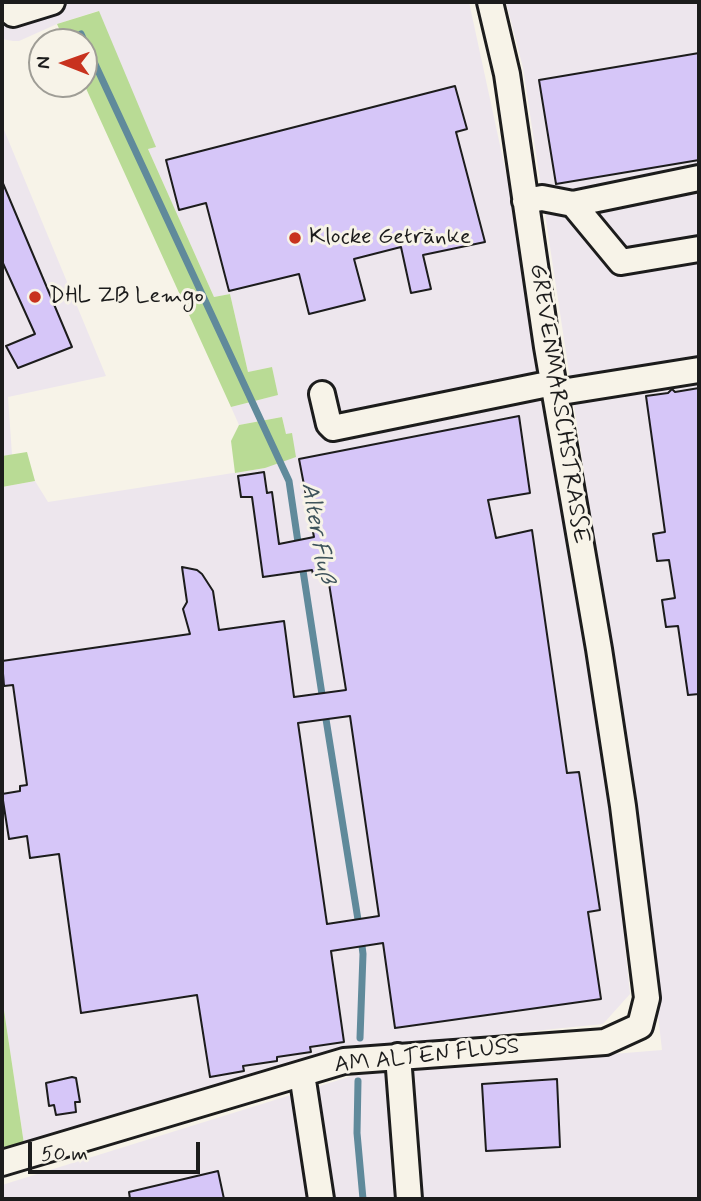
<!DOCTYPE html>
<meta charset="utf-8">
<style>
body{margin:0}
#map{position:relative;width:701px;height:1201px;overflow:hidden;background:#f7f3e8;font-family:Mynerve,sans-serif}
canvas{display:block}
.frame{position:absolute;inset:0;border:4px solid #1c1c1c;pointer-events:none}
.north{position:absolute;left:28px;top:28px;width:70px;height:70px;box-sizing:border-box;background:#f7f3e8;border:2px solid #9f9d96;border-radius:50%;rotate:271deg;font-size:19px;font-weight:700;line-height:28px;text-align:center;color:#1c1c1c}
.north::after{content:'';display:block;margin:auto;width:24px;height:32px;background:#c8321e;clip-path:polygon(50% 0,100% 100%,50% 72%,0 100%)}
.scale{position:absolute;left:28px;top:1142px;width:172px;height:32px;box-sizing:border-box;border:4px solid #1c1c1c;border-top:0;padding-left:9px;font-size:21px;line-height:24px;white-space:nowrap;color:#1c1c1c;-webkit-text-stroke:5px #f7f3e8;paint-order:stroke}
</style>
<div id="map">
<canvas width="701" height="1201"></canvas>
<div class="frame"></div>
<div class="north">N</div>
<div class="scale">50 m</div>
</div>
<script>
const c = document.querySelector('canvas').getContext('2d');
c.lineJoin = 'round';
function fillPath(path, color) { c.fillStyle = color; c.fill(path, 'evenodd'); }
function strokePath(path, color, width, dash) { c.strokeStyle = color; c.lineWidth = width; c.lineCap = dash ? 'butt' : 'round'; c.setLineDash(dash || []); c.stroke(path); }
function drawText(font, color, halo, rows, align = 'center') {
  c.font = font + ' Mynerve,sans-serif'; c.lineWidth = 6; c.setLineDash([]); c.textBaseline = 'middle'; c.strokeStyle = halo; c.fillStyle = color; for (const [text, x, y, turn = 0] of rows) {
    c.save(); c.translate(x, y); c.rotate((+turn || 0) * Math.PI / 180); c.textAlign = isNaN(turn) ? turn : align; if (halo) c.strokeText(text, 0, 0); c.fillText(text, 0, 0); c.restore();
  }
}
const built = new Path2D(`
 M2,2H469L514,210L611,809L630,994L603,1024L346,1050L24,1144L2,997V487L35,481L48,502L265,468L291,434H286L282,417L239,425L231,407L277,395L272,367L248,372L230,294L214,297L148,149L155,147L98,11L57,24L19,41H13L2,39Z
 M506,2H699V1199H2V1185L355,1075L662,1050L633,796L523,68Z
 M2,125L106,376L8,397L12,455L2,456Z`);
const green = new Path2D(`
 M99,11L156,147L148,149L214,297L230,294L248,372L272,367L278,395L231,407L84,84V42H65L57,24Z
 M282,417L286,434L292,433L296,457L265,468L235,473L231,441L239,425Z
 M27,452L35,481L2,487V456Z
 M2,997L24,1144L2,1152Z`);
const stream = new Path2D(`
 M81,34L289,481L299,549
 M302,564L323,701
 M325,713L359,926
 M360,1038L363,954L361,938
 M358,1081L357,1133L363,1199`);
const building = new Path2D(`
 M699,53V160L556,184L539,80Z
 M455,86L467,129L456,132L485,242L423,255L431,289L411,293L401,247L354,259L365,300L309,314L299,274L229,291L206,203L179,210L166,160Z
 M2,181L72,347L18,368L6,346L35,334L2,261Z
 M699,388V694L688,695L678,626L666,627L662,600L675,598L669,560L657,561L653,534L665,532L646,396L668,393L672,389L675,392Z
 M519,416L530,493L488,500L496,538L532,530L567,773L579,772L600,910L588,912L601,999L395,1028L383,943L331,951L344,1042L310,1047L311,1052L277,1057V1061L243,1066L244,1071L210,1077L197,995L81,1013L59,854L30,858L27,836L9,839L2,794L20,791V786L27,785L13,685L4,686L2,661L190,634L183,609L187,602L182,567L197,570L202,574L213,591L219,630L284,621L294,697L346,690L327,571L313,574L312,570L263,577L252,497H241L238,476L264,472L267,493L272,492L279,544L314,537L299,459ZM350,716L379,916L327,924L298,723Z
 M72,1077L76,1078L80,1102H75L76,1112L56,1115L54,1105L49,1106L46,1083Z
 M557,1079L560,1147L486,1151L482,1084Z
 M218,1171L224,1199H130L129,1192Z`);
const minor = new Path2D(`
 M8,2L13,14L52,2
 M525,201L542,198L573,204L621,262L699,249
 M573,204L699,178
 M555,393L699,370
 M322,394L329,424L333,428L553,383
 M398,1056L409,1199
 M302,1074L321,1199
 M2,1163L344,1061L605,1042L640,1026L647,998L623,806L599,649L547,347L507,74L490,2`);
const markers = [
 [295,238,7,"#c8321e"],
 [35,297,7,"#c8321e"]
];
const poiNames = [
 ["Klocke Getränke",309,238],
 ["DHL ZB Lemgo",49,297]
];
const streetNames = [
 ["GREVENMARSCHSTRASSE",558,404,81],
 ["AM ALTEN FLUSS",427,1057,-6]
];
const waterNames = [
 ["Alter Fluß",316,533,80]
];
fillPath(built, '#ede6ed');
fillPath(green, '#b9db95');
strokePath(stream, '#608a9b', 7);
fillPath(building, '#d6c6f8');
strokePath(building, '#1c1c1c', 2);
strokePath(minor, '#1c1c1c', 30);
strokePath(minor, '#f7f3e8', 24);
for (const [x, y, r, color] of markers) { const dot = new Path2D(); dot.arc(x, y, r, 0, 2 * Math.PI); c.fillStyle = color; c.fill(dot); strokePath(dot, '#f7f3e8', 2.5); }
drawText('23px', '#1c1c1c', '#f7f3e8', poiNames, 'left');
drawText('23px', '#1c1c1c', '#f7f3e8', streetNames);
drawText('italic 24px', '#3e535b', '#f7f3e8', waterNames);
</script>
